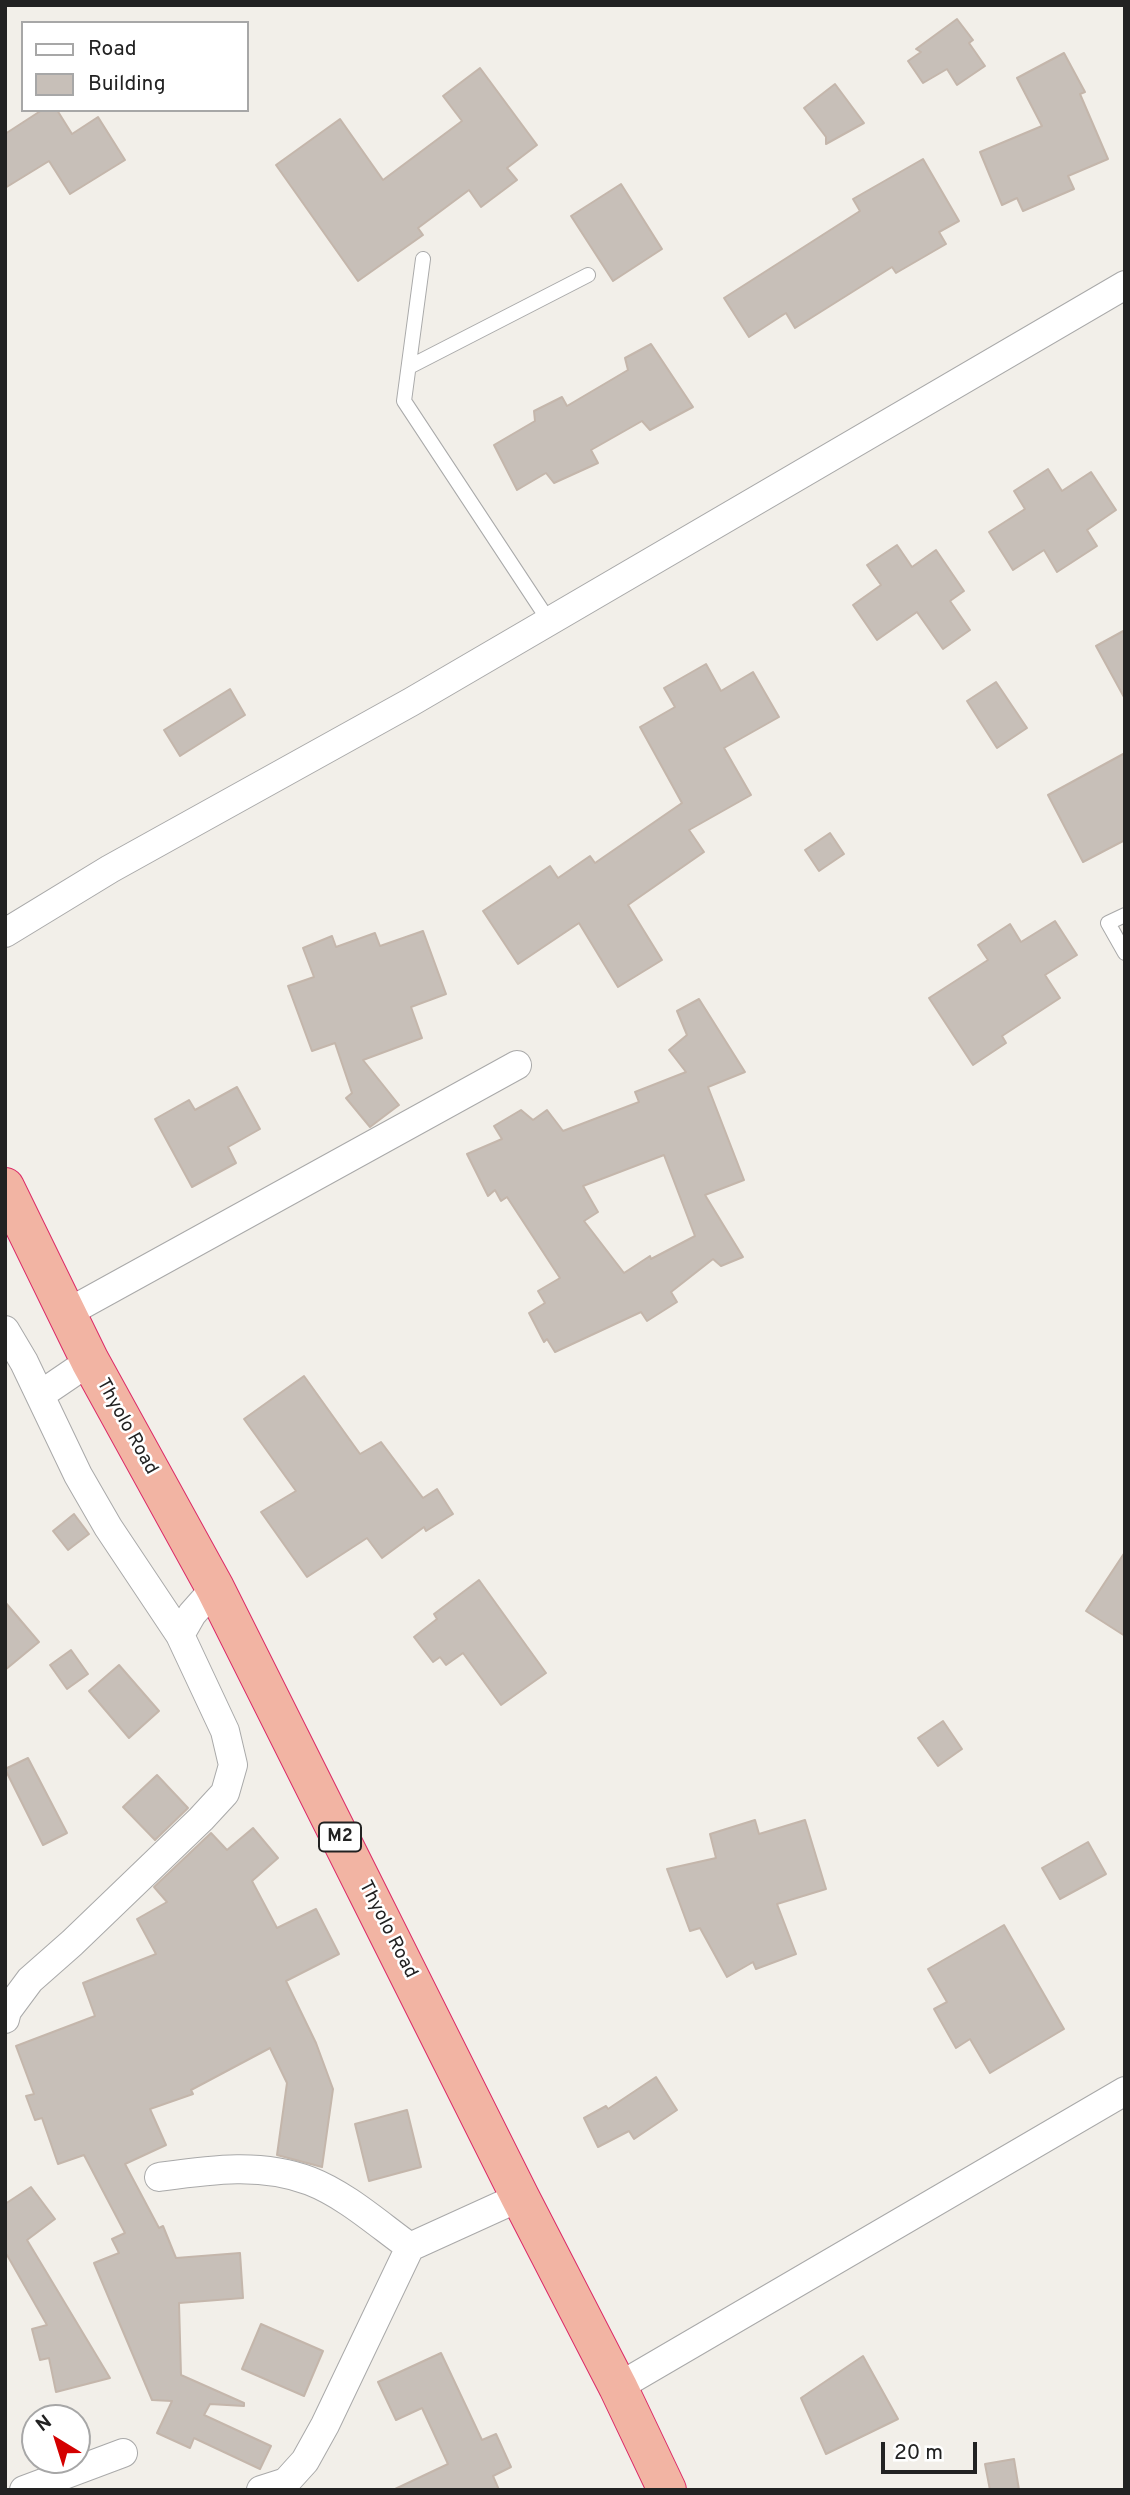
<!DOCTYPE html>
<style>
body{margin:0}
#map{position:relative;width:1130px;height:2495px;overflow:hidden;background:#f2efe9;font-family:Overpass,sans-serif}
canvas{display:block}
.frame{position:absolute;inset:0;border:7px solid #222;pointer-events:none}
.legend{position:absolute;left:21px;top:21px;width:228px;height:91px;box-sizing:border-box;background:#fff;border:2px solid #a7a7a7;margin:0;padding:9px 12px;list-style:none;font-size:21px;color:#222}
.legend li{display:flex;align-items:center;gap:14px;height:35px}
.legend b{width:35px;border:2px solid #a7a7a7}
.north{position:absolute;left:21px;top:2404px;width:70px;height:70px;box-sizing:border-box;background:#fff;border:2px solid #a7a7a7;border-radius:50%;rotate:322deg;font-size:19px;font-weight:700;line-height:28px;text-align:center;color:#222}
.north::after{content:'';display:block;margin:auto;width:24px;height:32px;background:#d40000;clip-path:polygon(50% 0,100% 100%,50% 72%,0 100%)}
.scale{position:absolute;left:881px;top:2442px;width:96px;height:32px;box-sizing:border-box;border:4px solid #222;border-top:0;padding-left:9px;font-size:21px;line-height:24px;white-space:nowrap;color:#222;-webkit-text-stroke:5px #fff;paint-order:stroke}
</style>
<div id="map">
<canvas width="1130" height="2495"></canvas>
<div class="frame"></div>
<ul class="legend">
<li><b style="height:9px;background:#fff"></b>Road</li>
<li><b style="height:19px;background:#c7bfb8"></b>Building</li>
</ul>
<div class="north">N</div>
<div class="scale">20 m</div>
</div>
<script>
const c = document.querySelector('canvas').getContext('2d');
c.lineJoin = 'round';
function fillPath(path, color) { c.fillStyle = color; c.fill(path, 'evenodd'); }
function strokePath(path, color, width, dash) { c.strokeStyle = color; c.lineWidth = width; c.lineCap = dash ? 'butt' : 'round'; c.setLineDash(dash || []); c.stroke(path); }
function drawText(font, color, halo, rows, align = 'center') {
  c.font = font + ' Overpass,sans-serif'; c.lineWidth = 5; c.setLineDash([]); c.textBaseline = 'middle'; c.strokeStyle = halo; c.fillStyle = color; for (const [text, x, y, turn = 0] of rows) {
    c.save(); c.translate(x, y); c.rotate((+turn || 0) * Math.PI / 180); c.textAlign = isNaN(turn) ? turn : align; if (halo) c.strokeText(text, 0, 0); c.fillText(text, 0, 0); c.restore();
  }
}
const building = new Path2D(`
 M957,19L973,40L969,43L985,66L957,85L947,69L923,83L908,61L921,52L916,49Z
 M1064,53L1085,92L1080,94L1108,159L1068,176L1074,189L1023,211L1017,198L1002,205L980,152L1042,126L1017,78Z
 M480,68L537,145L507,168L517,180L481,207L469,190L418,228L423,235L358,281L276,165L340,119L383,180L462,121L443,96Z
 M835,84L864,123L826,144V137L804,108Z
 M42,110H57L72,134L98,117L125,160L70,194L49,161L5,188V134Z
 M923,159L959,221L939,232L946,244L896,273L892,267L795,328L786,313L749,337L724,298L860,211L853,199Z
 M621,184L662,249L613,281L571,216Z
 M651,344L693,407L650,430L642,421L591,450L598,463L554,483L546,473L517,490L494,445L535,421L534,411L562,397L567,406L628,370L625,358Z
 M1048,469L1062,491L1091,472L1116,510L1087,530L1097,546L1057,572L1044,550L1013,570L989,532L1025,509L1014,491Z
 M897,545L912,567L936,550L964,591L950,601L970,630L943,649L917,612L877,640L853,605L881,585L867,565Z
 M1125,630V699L1096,646Z
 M706,664L721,691L753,672L779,717L724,748L751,795L689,830L704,852L628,905L662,960L618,987L579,923L518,964L483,911L550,866L558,878L590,856L595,863L682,803L640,727L675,707L664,688Z
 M996,682L1027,728L997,748L967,701Z
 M230,689L245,715L180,756L164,730Z
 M1125,753V840L1083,862L1048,795Z
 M830,833L844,854L819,871L805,850Z
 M1055,921L1077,955L1045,975L1060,998L1002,1036L1006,1043L973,1065L929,998L988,960L978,945L1010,924L1021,942Z
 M423,931L446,994L411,1007L422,1038L363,1060L399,1105L370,1127L346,1098L352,1093L335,1043L312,1051L288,986L314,977L303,948L332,936L336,947L375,933L380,946Z
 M699,999L745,1072L708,1087L744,1180L705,1195L743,1257L721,1266L713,1259L671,1292L677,1302L647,1321L641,1312L555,1352L547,1339L544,1342L529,1313L545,1303L538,1291L560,1278L507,1197L501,1201L495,1190L488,1196L467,1154L502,1139L494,1126L521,1110L533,1120L547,1110L563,1131L639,1102L635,1092L686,1072L669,1050L687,1035L677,1011ZM664,1155L695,1236L651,1259L650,1256L624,1273L584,1221L598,1212L583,1186Z
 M237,1087L260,1129L228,1147L236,1163L192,1187L155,1119L189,1100L195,1110Z
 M304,1376L360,1454L381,1442L423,1498L437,1489L453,1514L426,1531L424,1527L382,1558L367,1538L307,1577L261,1512L296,1491L244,1419Z
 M74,1514L89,1534L68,1550L53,1531Z
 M1125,1552V1636L1086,1611Z
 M479,1580L546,1673L501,1705L463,1653L446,1665L440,1657L433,1662L414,1637L437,1619L434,1614Z
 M5,1602L39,1642L5,1670Z
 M71,1650L88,1674L67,1689L50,1665Z
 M119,1665L159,1711L129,1738L89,1691Z
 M943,1721L962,1749L938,1766L918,1738Z
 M28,1758L67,1833L43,1845L5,1769Z
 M157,1775L188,1808L155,1840L123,1807Z
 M755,1820L759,1834L805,1820L826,1889L777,1904L796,1954L756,1969L753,1962L727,1977L700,1928L690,1931L667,1869L716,1858L710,1834Z
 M253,1828L278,1858L252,1881L277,1928L316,1909L339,1954L286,1981L316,2043L333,2089L322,2167L277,2155L287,2083L270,2048L191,2090L193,2094L150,2109L166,2145L125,2164L159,2228L163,2226L176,2258L240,2253L243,2298L179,2303L181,2375L244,2403V2406L210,2404L204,2415L271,2446L260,2469L194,2438L190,2448L157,2433L172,2401L152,2400L94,2263L119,2253L112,2239L125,2233L84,2155L58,2164L42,2118L35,2120L26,2096L34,2094L16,2046L95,2016L83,1983L156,1954L137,1919L167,1902L154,1887L211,1833L227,1850Z
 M1088,1842L1106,1874L1060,1899L1042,1868Z
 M1004,1925L1064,2029L990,2073L970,2039L956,2048L934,2009L947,2002L928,1969Z
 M656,2077L677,2110L634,2139L629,2131L598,2147L584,2118L606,2106L608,2109Z
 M407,2110L421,2167L369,2181L355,2124Z
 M31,2187L55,2219L27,2240L110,2378L56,2392L49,2358L40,2360L32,2329L47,2325L7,2255L5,2256V2204Z
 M261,2324L323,2351L304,2396L242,2369Z
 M441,2353L482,2440L496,2434L511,2467L493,2476L499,2490H393L448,2464L422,2408L396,2420L378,2382Z
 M863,2356L898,2419L826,2454L801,2398Z
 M1014,2459L1019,2490H990L985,2464Z`);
const service = new Path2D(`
 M423,259L404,401L549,621
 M409,367L588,275
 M1125,915L1108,923L1125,953`);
const minor = new Path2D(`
 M5,933L110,869L411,702L1125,285
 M67,1313L517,1065
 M5,1330L24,1362L78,1475L108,1527L180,1635L225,1731L233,1765L225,1793L201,1819L72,1943L30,1980L7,2011L5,2019
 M40,1395L90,1361
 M180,1635L192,1614L215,1588
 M159,2177C209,2170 261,2162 310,2181C346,2195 378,2224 410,2247
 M618,2387L1125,2091
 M24,2490L123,2453
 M261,2490L286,2482L305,2461L325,2425L410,2247L520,2197`);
const trunk = new Path2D(`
 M5,1187L90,1361L215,1588L520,2197L618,2387L667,2490`);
const shields = [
 [340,1837,42]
];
const shieldNames = [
 ["M2",340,1837]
];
const streetNames = [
 ["Thyolo Road",126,1427,61],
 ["Thyolo Road",387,1930,63]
];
fillPath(building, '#c7bfb8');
strokePath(building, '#c4b6ab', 2);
strokePath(service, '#a9a9a9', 16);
strokePath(minor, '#a9a9a9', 30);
strokePath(trunk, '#dc2a67', 40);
strokePath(service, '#fff', 14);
strokePath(minor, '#fff', 28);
strokePath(trunk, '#f2b4a3', 38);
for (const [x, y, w] of shields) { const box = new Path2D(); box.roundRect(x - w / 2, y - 14.5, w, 29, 5); c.fillStyle = '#fff'; c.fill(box); strokePath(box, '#222', 2); }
drawText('bold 18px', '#222', null, shieldNames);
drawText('19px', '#222', '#fff', streetNames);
</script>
